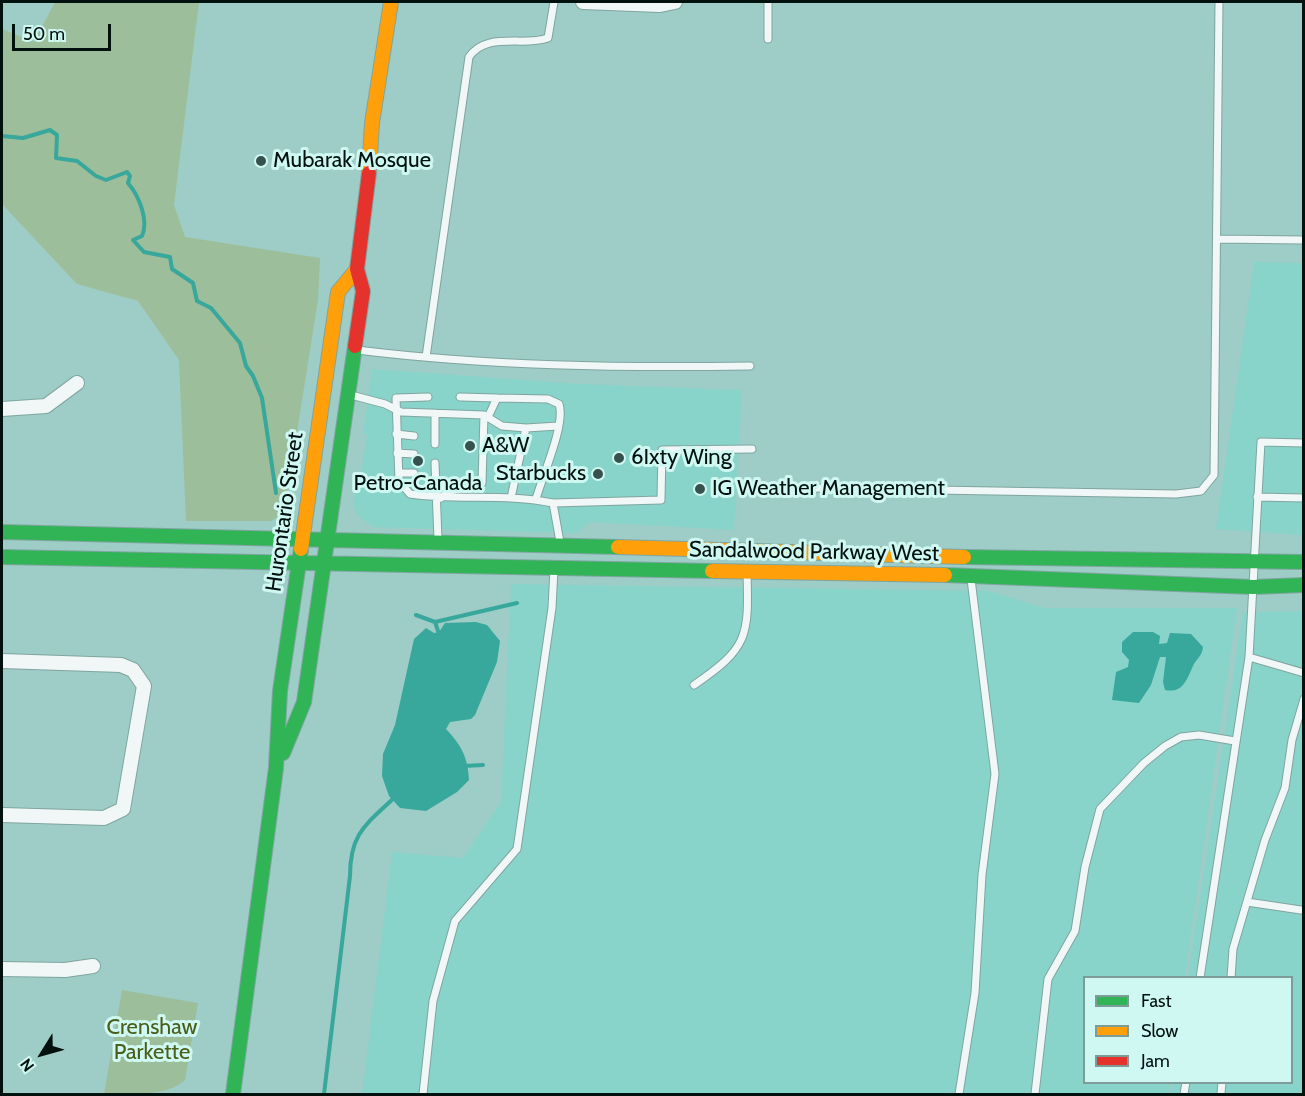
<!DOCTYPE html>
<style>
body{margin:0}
#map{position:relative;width:1305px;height:1096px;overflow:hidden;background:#9eccc6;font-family:Cabin,sans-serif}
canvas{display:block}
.frame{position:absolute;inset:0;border:3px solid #00110e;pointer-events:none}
.legend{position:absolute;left:1083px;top:976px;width:210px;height:108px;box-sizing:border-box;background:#d0f8f2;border:2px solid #7d9c97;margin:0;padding:8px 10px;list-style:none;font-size:18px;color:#00110e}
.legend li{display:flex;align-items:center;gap:12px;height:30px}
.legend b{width:30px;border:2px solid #7d9c97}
.north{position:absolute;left:12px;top:1024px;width:60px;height:60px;-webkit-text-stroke:4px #d0f8f2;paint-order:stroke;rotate:233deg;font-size:16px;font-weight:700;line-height:24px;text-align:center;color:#00110e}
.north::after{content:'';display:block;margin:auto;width:21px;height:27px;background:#00110e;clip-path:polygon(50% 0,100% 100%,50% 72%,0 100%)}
.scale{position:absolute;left:12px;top:24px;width:99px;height:27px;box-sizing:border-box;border:3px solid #00110e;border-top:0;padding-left:8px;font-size:18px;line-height:21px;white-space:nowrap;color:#00110e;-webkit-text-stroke:4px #d0f8f2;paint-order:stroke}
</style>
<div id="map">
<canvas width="1305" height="1096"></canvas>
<div class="frame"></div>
<ul class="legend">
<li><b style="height:8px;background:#30b455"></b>Fast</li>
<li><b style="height:8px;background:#ff9f0a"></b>Slow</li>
<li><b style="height:8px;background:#e5322d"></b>Jam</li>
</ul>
<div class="north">N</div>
<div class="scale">50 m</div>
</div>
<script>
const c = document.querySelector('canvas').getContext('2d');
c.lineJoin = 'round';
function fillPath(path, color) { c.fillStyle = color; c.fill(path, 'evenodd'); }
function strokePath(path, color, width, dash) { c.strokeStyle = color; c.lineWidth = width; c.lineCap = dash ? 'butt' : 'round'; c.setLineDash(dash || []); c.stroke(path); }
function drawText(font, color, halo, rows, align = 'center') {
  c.font = font + ' Cabin,sans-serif'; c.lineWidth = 6; c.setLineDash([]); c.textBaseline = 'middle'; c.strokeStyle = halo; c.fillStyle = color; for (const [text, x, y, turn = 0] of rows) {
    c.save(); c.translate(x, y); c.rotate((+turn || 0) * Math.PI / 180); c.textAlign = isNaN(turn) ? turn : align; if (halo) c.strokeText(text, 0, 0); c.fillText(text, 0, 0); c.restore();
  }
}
const built = new Path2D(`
 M1254,262L1303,263V535L1216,529Z
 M372,369L580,384L742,390L734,530L591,522L576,533L373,527L358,515L353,504L357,474H361L367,435L363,434Z
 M511,584L989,591L1045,608H1237L1185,977L1084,978V1082L1170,1083L1169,1094H362L392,852L463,858L501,802Z
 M1303,611V1094H1171L1173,1083L1292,1082V978L1188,977L1243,612Z`);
const green = new Path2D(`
 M55,2H199L174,205L185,237L320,258L318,300L285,507L282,514L271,521H186L179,360L138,301L77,284L2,204V29L34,42Z
 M122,990L198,1003L185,1080C169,1096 128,1095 104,1094Z`);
const water = new Path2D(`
 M476,622L487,625L500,641L497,662L475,715L471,719L450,722L446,729C461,745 468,757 469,780L457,792L426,811L400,808L389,796L382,776L383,754L395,725L414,639L426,628L434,633L439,632L445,623Z
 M1133,632H1153L1160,636L1159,644L1167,643L1170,633L1191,634L1203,647C1202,656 1198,657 1194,664C1187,678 1184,694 1165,690L1163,682L1166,657H1160L1151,685L1139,703L1112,700L1116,672L1128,667L1129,660L1122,652V642Z`);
const stream = new Path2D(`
 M2,136L23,138L50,130L57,135L56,158L77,161L96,176L106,180L127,172L130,176L128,183C139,196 149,220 142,236L133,240L144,252L170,257L172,269L193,283L197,301L211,308L240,343L246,366L253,376L262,398L276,493
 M416,615L435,622L439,634
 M435,622L517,603
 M463,766L483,765
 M324,1094L350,876C350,832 367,824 396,796`);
const lane = new Path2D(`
 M768,39V2
 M1217,239L1304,240
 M357,350C487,366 620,368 750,366
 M426,357L469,57C487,31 523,47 548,38L554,2
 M351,395L385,404L401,412L484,415L502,426L526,428L511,498
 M428,397L396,398L399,481L410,494C457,501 506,493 553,503L560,542
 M460,397L497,398
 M435,413V444
 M488,417L497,398L548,399L559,404C566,424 542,477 536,499
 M526,428L558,426
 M396,434L414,436
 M397,453L414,454
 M435,463L438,539
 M399,473H414
 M753,487L1176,494L1201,491L1214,475L1219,2
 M1257,497L1304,498
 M441,498L451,490L476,488L482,483L484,415
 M553,503L661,500L662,450L752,449
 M1249,657L1304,673
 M694,685C748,648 749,637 747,573
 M1247,902L1301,910
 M1200,978L1249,657L1261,442L1304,443
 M1231,978L1233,949L1265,840L1285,788L1292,740L1304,699
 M423,1094L433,1001L455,921L517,849L552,608L554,569
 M959,1094L975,993L982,875L995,774L971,579
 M1035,1094L1048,979L1075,931L1085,867L1100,809L1144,763L1165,746L1181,737L1199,735L1235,741
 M1184,1094L1186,1082
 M1221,1094L1222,1082`);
const street = new Path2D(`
 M583,2L660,5L675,2
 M2,409L46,406L77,383
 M2,661L121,665L133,670L144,686L123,809L104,818L2,815
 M2,969L65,970L93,966`);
const fast = new Path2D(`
 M2,532L618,547
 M2,557L712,571
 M964,557L1304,562
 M945,575L1253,587L1304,585
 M283,753L304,702L355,346
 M233,1094L276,768L280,691L301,549`);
const slow = new Path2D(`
 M369,173L372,123L391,2
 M618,547L964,557
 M301,549L338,292L357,269
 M712,571L945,575`);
const jam = new Path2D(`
 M355,346L363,291L357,269L369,173`);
const markers = [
 [261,161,6,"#37524e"],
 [470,446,6,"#37524e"],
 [619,458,6,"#37524e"],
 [418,461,6,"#37524e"],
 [598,474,6,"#37524e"],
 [700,489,6,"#37524e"]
];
const poiNames = [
 ["Mubarak Mosque",273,161],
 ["A&W",482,446],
 ["6Ixty Wing",631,458],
 ["Starbucks",586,474,"right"],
 ["Petro-Canada",418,484,"center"],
 ["IG Weather Management",712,489]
];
const streetNames = [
 ["Hurontario Street",285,512,-82],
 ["Sandalwood Parkway West",814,552,1]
];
const parkNames = [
 ["Crenshaw",152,1028],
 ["Parkette",152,1053]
];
fillPath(built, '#89d4ca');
fillPath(green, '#9dbe9a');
fillPath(water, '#38a79c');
strokePath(stream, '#38a79c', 4);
strokePath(lane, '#7fa5a0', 9);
strokePath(street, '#7fa5a0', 16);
strokePath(fast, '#7fa5a0', 16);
strokePath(slow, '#7fa5a0', 16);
strokePath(jam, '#7fa5a0', 16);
strokePath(lane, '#f0f7f6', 7);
strokePath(street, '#f0f7f6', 14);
strokePath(fast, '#30b455', 14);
strokePath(slow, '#ff9f0a', 14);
strokePath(jam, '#e5322d', 14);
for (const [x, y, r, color] of markers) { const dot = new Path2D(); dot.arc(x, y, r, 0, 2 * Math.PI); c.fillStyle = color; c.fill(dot); strokePath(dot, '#d0f8f2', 2); }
drawText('22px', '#00110e', '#d0f8f2', poiNames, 'left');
drawText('22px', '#00110e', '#d0f8f2', streetNames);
drawText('22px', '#495e18', '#d0f8f2', parkNames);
</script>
